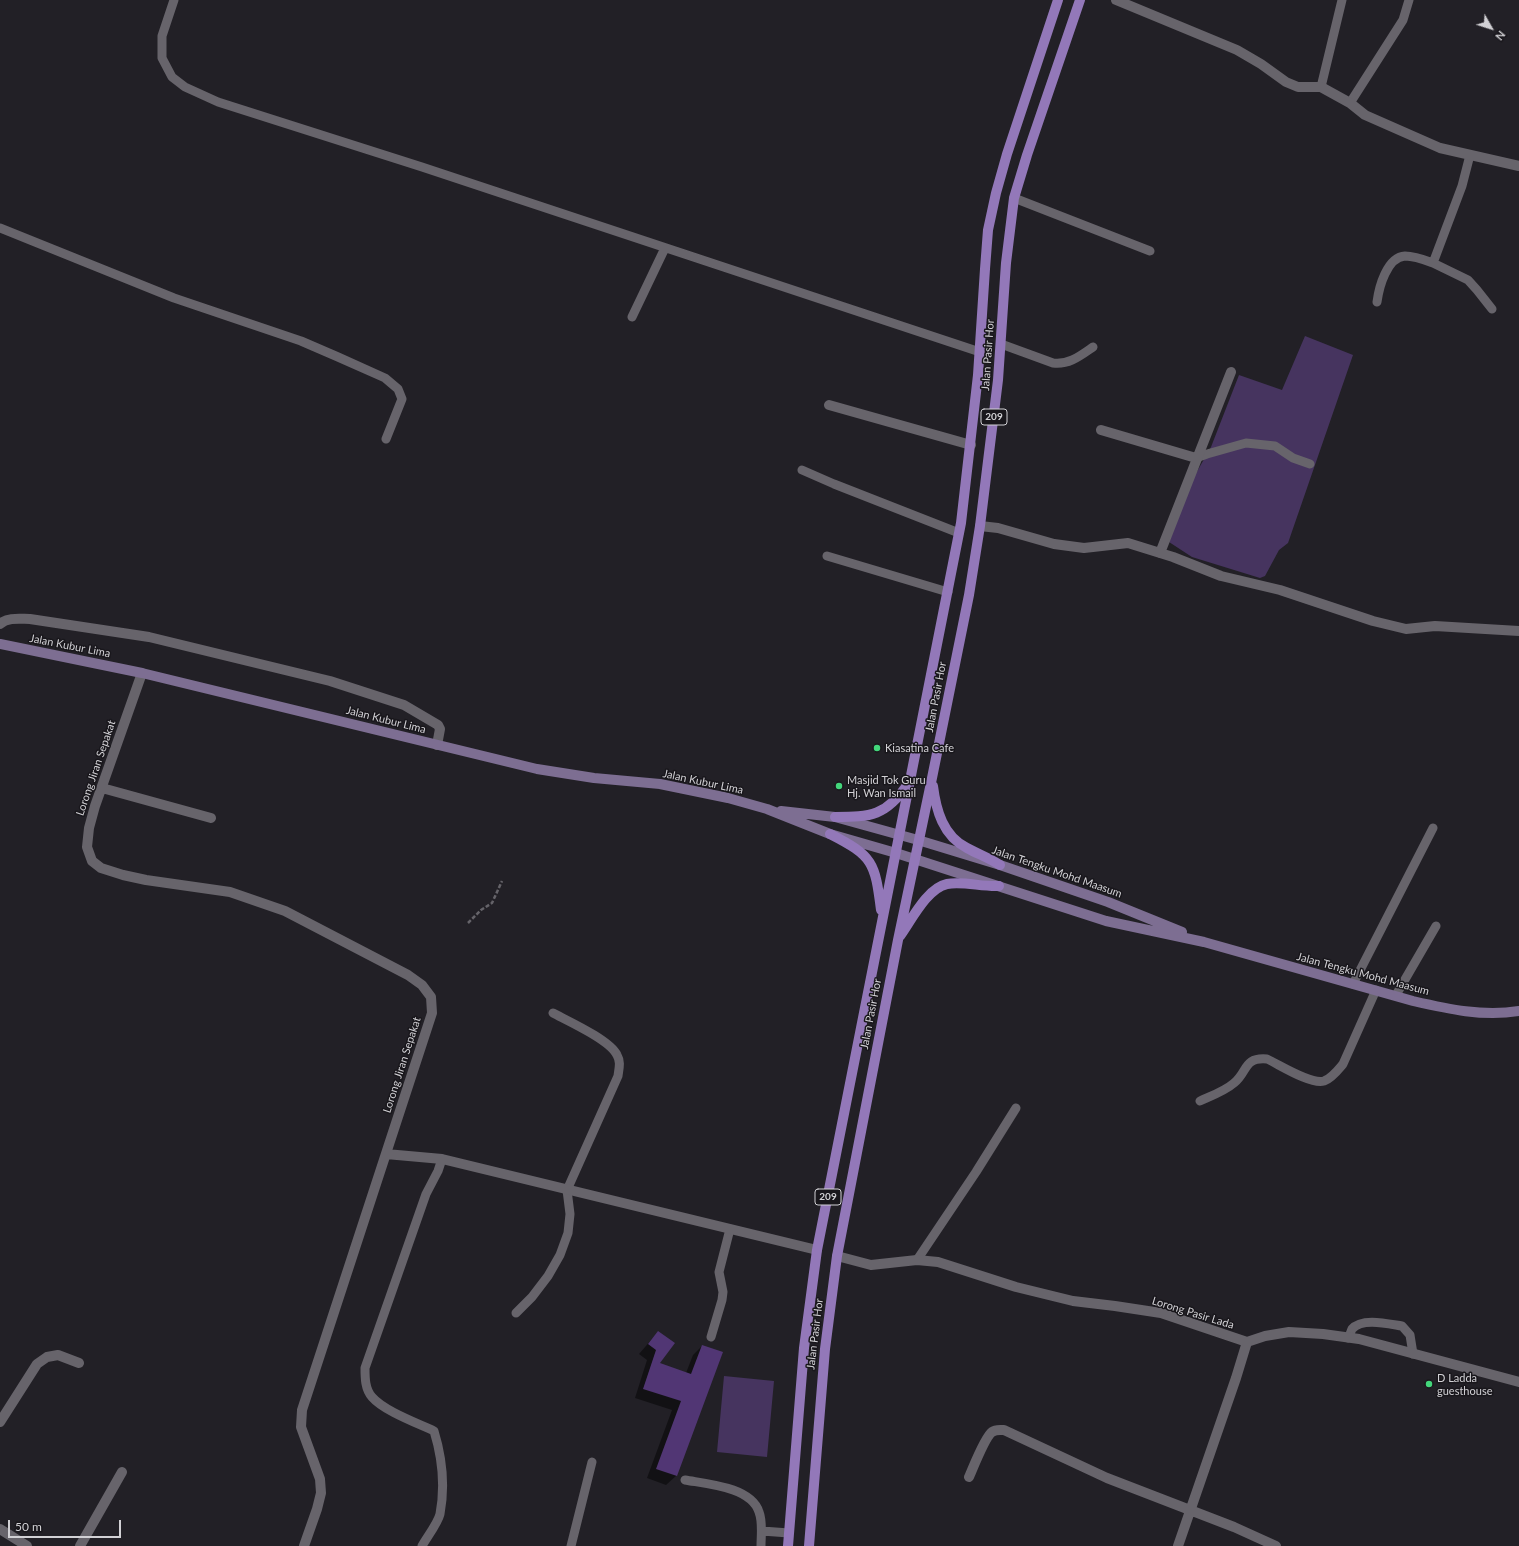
<!DOCTYPE html>
<style>
body{margin:0}
#map{position:relative;width:1519px;height:1546px;overflow:hidden;background:#222026;font-family:Lato,sans-serif}
canvas{display:block}
.north{position:absolute;left:1471px;top:8px;width:40px;height:40px;-webkit-text-stroke:3px #19171c;paint-order:stroke;rotate:129deg;font-size:11px;font-weight:700;line-height:16px;text-align:center;color:#d2d1d5}
.north::after{content:'';display:block;margin:auto;width:14px;height:18px;background:#d2d1d5;clip-path:polygon(50% 0,100% 100%,50% 72%,0 100%)}
.scale{position:absolute;left:8px;top:1520px;width:113px;height:18px;box-sizing:border-box;border:2px solid #d2d1d5;border-top:0;padding-left:5px;font-size:12px;line-height:14px;white-space:nowrap;color:#d2d1d5;-webkit-text-stroke:3px #19171c;paint-order:stroke}
</style>
<div id="map">
<canvas width="1519" height="1546"></canvas>
<div class="north">N</div>
<div class="scale">50 m</div>
</div>
<script>
const c = document.querySelector('canvas').getContext('2d');
c.lineJoin = 'round';
function fillPath(path, color) { c.fillStyle = color; c.fill(path, 'evenodd'); }
function strokePath(path, color, width, dash) { c.strokeStyle = color; c.lineWidth = width; c.lineCap = dash ? 'butt' : 'round'; c.setLineDash(dash || []); c.stroke(path); }
function drawText(font, color, halo, rows, align = 'center') {
  c.font = font + ' Lato,sans-serif'; c.lineWidth = 3; c.setLineDash([]); c.textBaseline = 'middle'; c.strokeStyle = halo; c.fillStyle = color; for (const [text, x, y, turn = 0] of rows) {
    c.save(); c.translate(x, y); c.rotate((+turn || 0) * Math.PI / 180); c.textAlign = isNaN(turn) ? turn : align; if (halo) c.strokeText(text, 0, 0); c.fillText(text, 0, 0); c.restore();
  }
}
const green = new Path2D(`
 M1305,336L1353,355L1288,543L1279,550L1265,576L1260,578L1192,557L1169,542L1191,482L1211,447L1239,375L1282,390Z
 M724,1376L774,1381L767,1457L717,1452Z`);
const shadow = new Path2D(`
 M658,1332V1364L686,1373L693,1355L702,1346L722,1353L676,1476L666,1485L647,1478L672,1410L635,1398L647,1360L639,1354Z`);
const building = new Path2D(`
 M658,1331L675,1343L660,1363L691,1374L702,1345L723,1352L677,1476L656,1469L681,1401L643,1389L656,1350L648,1344Z`);
const path = new Path2D(`
 M468,923L481,910L492,903L502,881`);
const lane = new Path2D(`
 M174,0L162,36V58L172,77L185,87L218,102L422,167L980,352
 M1321,87L1342,0
 M1350,103L1403,20L1409,0
 M1470,155L1462,186L1433,263L1468,280L1477,290L1492,309
 M1014,198L1150,251
 M0,228L174,298L301,341L338,357L385,378L398,389L402,399L386,439
 M1377,302C1379,287 1387,257 1405,256C1415,256 1425,260 1433,263
 M632,317L665,248
 M1001,344L1053,363C1069,365 1080,356 1093,347
 M1196,458L1207,454L1246,443L1275,446L1293,458L1310,464
 M802,470L834,484L959,533
 M827,556L948,592
 M1353,984L1433,828
 M1396,995L1436,926
 M1200,1101C1211,1096 1225,1091 1234,1083C1248,1072 1243,1057 1267,1059C1280,1065 1311,1085 1324,1081C1332,1078 1338,1070 1343,1064L1376,990
 M917,1260L976,1172L1016,1108
 M516,1313L532,1297L548,1276L560,1255L568,1233L570,1214L567,1190L618,1076C619,1068 621,1062 617,1055C610,1040 568,1021 553,1013
 M711,1337L722,1300L723,1292L719,1272L730,1229
 M1348,1338C1350,1335 1351,1331 1352,1329C1362,1317 1389,1324 1402,1326L1410,1335L1413,1354
 M685,1480C707,1484 751,1487 759,1512C763,1522 761,1535 761,1546
 M762,1531L789,1533
 M422,1546C427,1537 438,1523 440,1514C445,1487 442,1457 434,1431C417,1423 384,1411 372,1397C365,1389 365,1378 365,1368L426,1194L438,1171L442,1159
 M571,1546L592,1462`);
const street = new Path2D(`
 M1116,0L1237,50L1261,64L1286,82L1298,87H1321L1350,103L1365,115L1440,148L1519,166
 M829,405L971,445
 M1101,430L1196,458
 M980,526L998,528L1054,544L1084,548L1128,543L1173,557L1221,576L1280,590L1373,621L1406,629L1435,626L1519,631
 M1160,553L1231,372
 M0,624C8,617 20,619 30,619L149,637L330,681L404,705L438,725L440,729L437,745
 M142,673L95,806L89,828L87,847L92,861L101,868L123,875L146,880L230,892L285,911L408,975L422,985L431,997L432,1013L302,1410L301,1427L320,1479L321,1493L317,1509L304,1546
 M102,788L211,818
 M386,1154L442,1159L817,1250
 M837,1256L871,1265L917,1260L938,1262L1016,1287L1073,1301L1115,1306L1161,1313L1247,1342L1265,1336L1289,1332L1323,1334L1359,1339L1519,1382
 M0,1422L37,1364L47,1357L58,1355L79,1363
 M969,1477C973,1468 985,1437 992,1432C996,1429 1000,1430 1004,1430L1107,1478L1234,1527L1276,1546
 M0,1529L27,1546
 M80,1546L122,1472
 M1178,1546L1236,1378L1247,1342`);
const secondary = new Path2D(`
 M0,644L142,673L537,769L594,778L660,784L728,798L767,809L830,834L896,853L1106,921L1204,942L1413,1001C1448,1009 1483,1017 1519,1011
 M781,811L835,817L918,840L1000,865L1108,902L1182,932`);
const primary = new Path2D(`
 M933,786C936,810 943,836 967,848C978,854 989,858 1000,865
 M835,817C871,817 886,816 908,784
 M830,834C873,856 875,862 881,910
 M900,936C911,921 927,888 947,884C963,881 982,887 999,886
 M788,1546L804,1348L817,1250L961,523L978,375L985,269L988,230L996,193L1007,154L1058,0
 M809,1546L825,1349L837,1256L898,940L932,778L969,595L980,526L998,380L1006,263L1014,198L1027,155L1080,0`);
const markers = [
 [877,748,4,"#43d77b"],
 [839,786,4,"#43d77b"],
 [1429,1384,4,"#43d77b"]
];
const shields = [
 [994,417,26],
 [828,1197,26]
];
const shieldNames = [
 ["209",994,417],
 ["209",828,1197]
];
const streetNames = [
 ["Jalan Pasir Hor",988,355,-86],
 ["Jalan Kubur Lima",70,646,11],
 ["Jalan Pasir Hor",936,697,-79],
 ["Jalan Kubur Lima",386,720,14],
 ["Lorong Jiran Sepakat",96,768,-71],
 ["Jalan Kubur Lima",703,782,12],
 ["Jalan Tengku Mohd Maasum",1057,872,19],
 ["Jalan Tengku Mohd Maasum",1363,974,15],
 ["Jalan Pasir Hor",871,1014,-79],
 ["Lorong Jiran Sepakat",402,1065,-72],
 ["Lorong Pasir Lada",1193,1313,17],
 ["Jalan Pasir Hor",815,1334,-83]
];
const poiNames = [
 ["Kiasatina Cafe",885,748],
 ["Masjid Tok Guru",847,780],
 ["Hj. Wan Ismail",847,793],
 ["D Ladda",1437,1378],
 ["guesthouse",1437,1391]
];
fillPath(green, '#46345f');
fillPath(shadow, '#0007');
fillPath(building, '#513674');
strokePath(path, '#656369', 2.5, [4, 2]);
strokePath(lane, '#67646b', 9);
strokePath(street, '#67646b', 10);
strokePath(secondary, '#7d6e92', 10);
strokePath(primary, '#9378b9', 10);
for (const [x, y, r, color] of markers) { const dot = new Path2D(); dot.arc(x, y, r, 0, 2 * Math.PI); c.fillStyle = color; c.fill(dot); strokePath(dot, '#19171c', 1.5); }
for (const [x, y, w] of shields) { const box = new Path2D(); box.roundRect(x - w / 2, y - 8, w, 16, 3); c.fillStyle = '#19171c'; c.fill(box); strokePath(box, '#d2d1d5', 1); }
drawText('bold 10px', '#d2d1d5', null, shieldNames);
drawText('11px', '#d2d1d5', '#19171c', streetNames);
drawText('11px', '#d2d1d5', '#19171c', poiNames, 'left');
</script>
